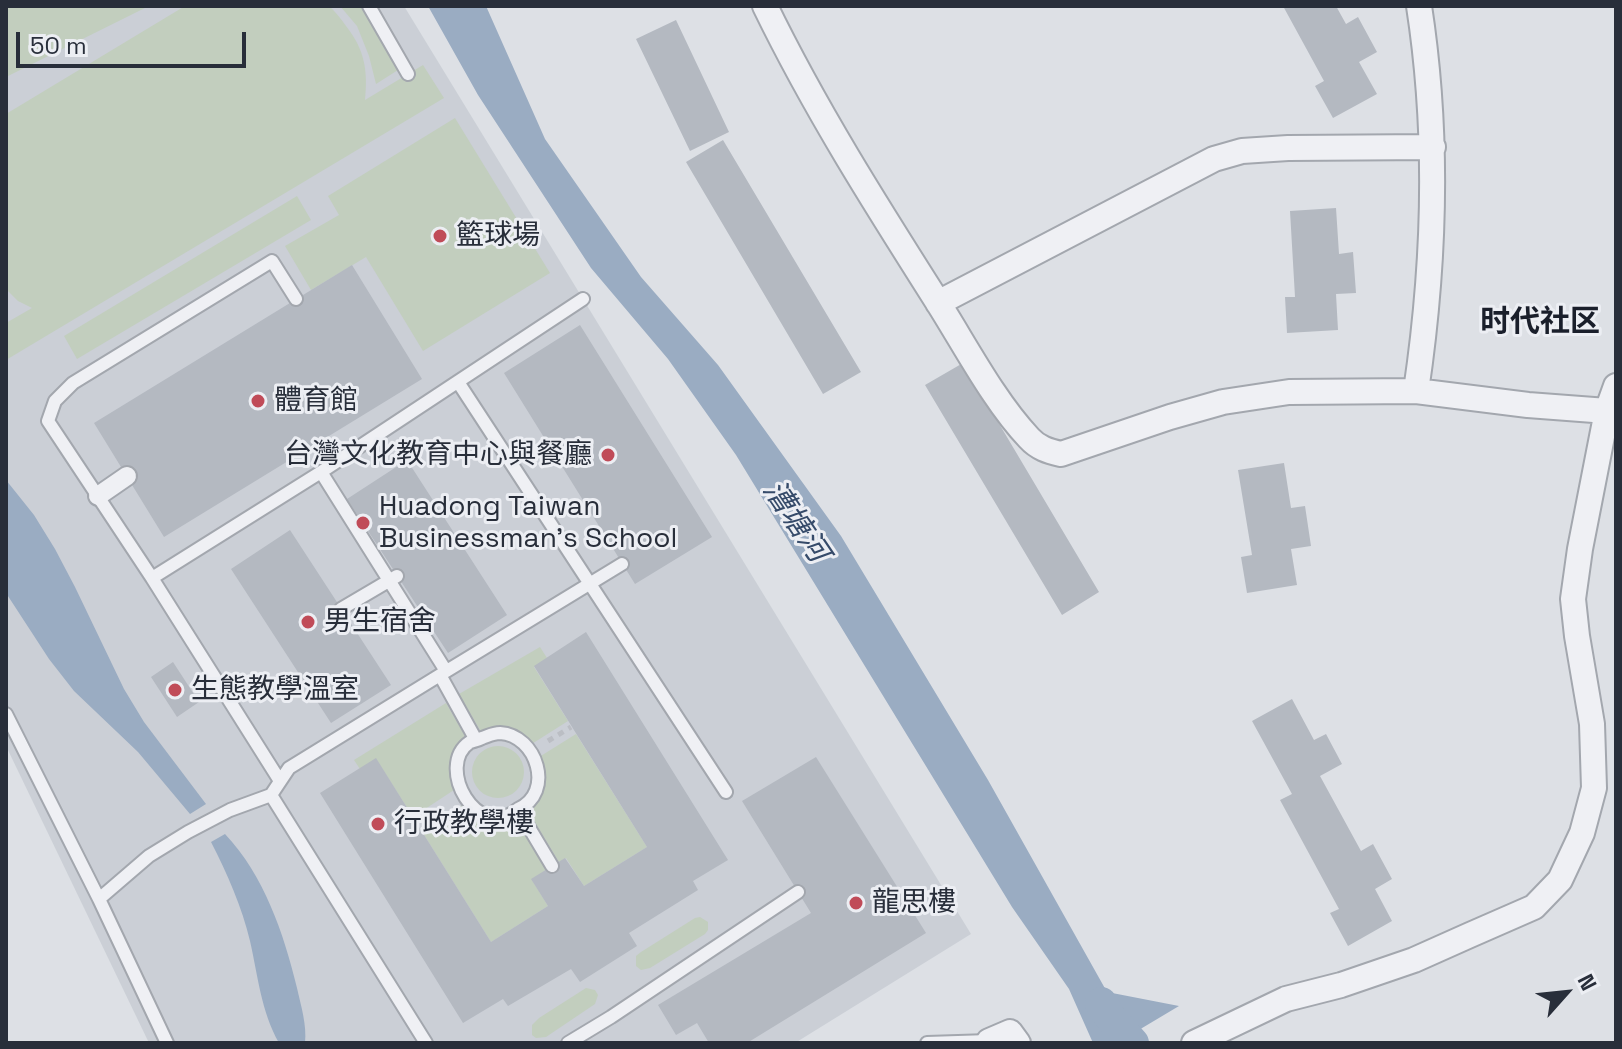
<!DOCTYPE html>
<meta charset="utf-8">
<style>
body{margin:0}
#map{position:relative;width:1622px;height:1049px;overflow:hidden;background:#dde0e5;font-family:"Space Grotesk",sans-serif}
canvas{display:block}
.frame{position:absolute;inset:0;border:8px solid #282e3a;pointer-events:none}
.north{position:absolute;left:1526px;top:953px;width:80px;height:80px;-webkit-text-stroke:6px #eceef3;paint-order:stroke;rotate:63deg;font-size:22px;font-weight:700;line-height:32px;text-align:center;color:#282e3a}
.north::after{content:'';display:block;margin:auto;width:28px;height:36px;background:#282e3a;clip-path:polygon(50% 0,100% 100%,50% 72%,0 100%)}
.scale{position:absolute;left:16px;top:32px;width:230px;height:36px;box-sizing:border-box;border:4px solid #282e3a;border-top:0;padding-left:10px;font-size:24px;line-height:28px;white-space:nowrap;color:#282e3a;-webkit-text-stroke:6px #eceef3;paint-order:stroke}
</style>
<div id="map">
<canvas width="1622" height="1049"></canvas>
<div class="frame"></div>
<div class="north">N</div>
<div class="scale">50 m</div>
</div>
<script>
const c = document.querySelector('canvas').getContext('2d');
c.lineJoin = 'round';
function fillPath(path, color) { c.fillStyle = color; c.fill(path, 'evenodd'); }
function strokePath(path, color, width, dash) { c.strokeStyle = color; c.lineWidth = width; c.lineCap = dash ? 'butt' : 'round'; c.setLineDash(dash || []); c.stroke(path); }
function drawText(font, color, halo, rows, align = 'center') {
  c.font = font + ' "Space Grotesk","Noto Sans SC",sans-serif'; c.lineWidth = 6; c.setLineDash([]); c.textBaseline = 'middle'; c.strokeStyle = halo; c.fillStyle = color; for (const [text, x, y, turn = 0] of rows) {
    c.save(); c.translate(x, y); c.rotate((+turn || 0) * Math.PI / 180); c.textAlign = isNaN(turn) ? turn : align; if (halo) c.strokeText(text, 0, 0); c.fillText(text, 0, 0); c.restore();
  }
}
const built = new Path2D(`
 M6,6H404L971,934L795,1043H149L6,746Z`);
const green = new Path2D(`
 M6,6H149L6,77Z
 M185,6H329C336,12 341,19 346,26C365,50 368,71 365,100L423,65L444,98L6,360V323L32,308L18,301L6,289V114Z
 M340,6H362L398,70L376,84L369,56L357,26Z
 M455,118L550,273L423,351L366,257L311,290L285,246L339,215L328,196Z
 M297,196L311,220L77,359L64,336Z
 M540,647L547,658L534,667L568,721L527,747L515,737H484L459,694Z
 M446,703L469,743L464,749L460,786L413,817L376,759L360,769L354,760Z
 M576,734L647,847L584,886L566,858L559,862L525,806L529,802L536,759Z
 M472 772a26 26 0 1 1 52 0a26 26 0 1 1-52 0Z
 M467,802L476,812L513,813L547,869L532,880L548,906L491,942L421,830Z
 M700,917L708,922V930L705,934L650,968L641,970L636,966V956L641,952L695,918Z
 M586,988L595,990L598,995L595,1004L546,1037L536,1038L532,1035V1025L539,1018Z`);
const water = new Path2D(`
 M428,6H486L545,139L641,277L718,365L841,536L988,780L1107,992L1179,1006L1117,1043H1093L1069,989L1012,907L736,455L668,359L591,268L478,95Z
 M6,480L34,515L55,549L75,587L124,689L144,722L206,804L190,814L138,752L74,691L49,659L6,593Z
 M225,834C264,875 284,934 297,988C301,1006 307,1025 305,1043H279C261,1011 258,976 250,941C242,907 227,873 211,842Z`);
const canal = new Path2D(`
 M1101,1003L1110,1017L1133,1043`);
const building = new Path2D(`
 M1283,6H1336L1346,24L1358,17L1377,52L1359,62L1377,94L1333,118L1315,86L1324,81Z
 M676,20L729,132L690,151L636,39Z
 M723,140L861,372L823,394L686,162Z
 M1336,208L1339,254L1353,252L1356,293L1336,294L1338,330L1287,333L1285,297H1295L1290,211Z
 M352,265L422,379L164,537L94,423Z
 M580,325L712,537L635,584L504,373Z
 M963,363L1099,592L1062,615L925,385Z
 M407,460L507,615L448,653L347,499Z
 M1284,463L1291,508L1305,506L1311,546L1291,549L1297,585L1247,593L1241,557L1252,555L1238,470Z
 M290,530L391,685L331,723L231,569Z
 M586,632L728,860L693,881L698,890L629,933L637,946L580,982L571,969L508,1006L503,999L463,1023L320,793L376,758L491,942L548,906L531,879L565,858L584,886L647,847L534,666Z
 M173,662L199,702L177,717L151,677Z
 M1292,699L1314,740L1326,734L1342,764L1320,776L1361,851L1373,844L1392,879L1375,889L1392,921L1348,946L1330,913L1339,909L1280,800L1292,794L1252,721Z
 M816,757L926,933L747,1043H709L697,1023L676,1035L658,1005L811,913L742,801Z`);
const path = new Path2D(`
 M548,741L571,727`);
const service = new Path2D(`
 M369,6L408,74
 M458,382L726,792
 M152,578L48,421L55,401L73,383L272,261L296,299
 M341,609L397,576
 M446,671L321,472L583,299
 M6,714L99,899L149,856L188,832L230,810L271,795L289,768L440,675
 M476,740L440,675L622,564
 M280,781L152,578L321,472
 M271,795L426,1043
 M518,809C478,844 434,766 470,742C471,742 481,739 482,738C488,736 493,733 500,733C537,735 555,793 518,809L552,866
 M99,899L167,1043
 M568,1043L611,1017L798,892
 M927,1043L989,1041`);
const pedestrian = new Path2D(`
 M98,496L127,476`);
const minor = new Path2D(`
 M765,6C815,109 876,205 937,301C965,345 994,401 1029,438C1038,448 1048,451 1061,454L1170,417L1223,402L1289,392L1416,391L1528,405L1607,411
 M938,303L1214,159L1242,151L1288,148L1433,147
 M1416,391C1435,263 1439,135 1419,6
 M989,1041L1010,1032L1018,1043
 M1194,1043L1286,999L1341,985L1414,960L1470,935L1534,907L1560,880L1582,833L1594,788L1592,724L1577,636L1573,599L1580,549L1607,411L1616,386`);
const markers = [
 [440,236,8,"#c04b58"],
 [258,401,8,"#c04b58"],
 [608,455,8,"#c04b58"],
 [363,523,8,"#c04b58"],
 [308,622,8,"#c04b58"],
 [175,690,8,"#c04b58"],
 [378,824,8,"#c04b58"],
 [856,903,8,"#c04b58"]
];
const poiNames = [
 ["籃球場",456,236],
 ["體育館",274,401],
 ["台灣文化教育中心與餐廳",592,455,"right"],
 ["Huadong Taiwan",379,507],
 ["Businessman's School",379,539],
 ["男生宿舍",324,622],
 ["生態教學溫室",191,690],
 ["行政教學樓",394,824],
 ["龍思樓",872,903]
];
const neighbourhoodNames = [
 ["时代社区",1540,323]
];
const waterNames = [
 ["漕塘河",795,522,56]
];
fillPath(built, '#cbcfd6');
fillPath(green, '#c2cebe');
fillPath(water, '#9aacc2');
strokePath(canal, '#9aacc2', 32);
fillPath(building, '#b4b9c1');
strokePath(service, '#a3a7ae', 16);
strokePath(pedestrian, '#a3a7ae', 22);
strokePath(minor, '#a3a7ae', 28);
strokePath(path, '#bbbec4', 5, [6, 6]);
strokePath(service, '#eff0f4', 12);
strokePath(pedestrian, '#eff0f4', 18);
strokePath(minor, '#eff0f4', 24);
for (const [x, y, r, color] of markers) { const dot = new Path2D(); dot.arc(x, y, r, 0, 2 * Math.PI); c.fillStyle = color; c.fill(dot); strokePath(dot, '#eceef3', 3); }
drawText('28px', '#282e3a', '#eceef3', poiNames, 'left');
drawText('bold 30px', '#1a1f2b', '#eceef3', neighbourhoodNames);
drawText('italic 30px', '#364b6a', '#eceef3', waterNames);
</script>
